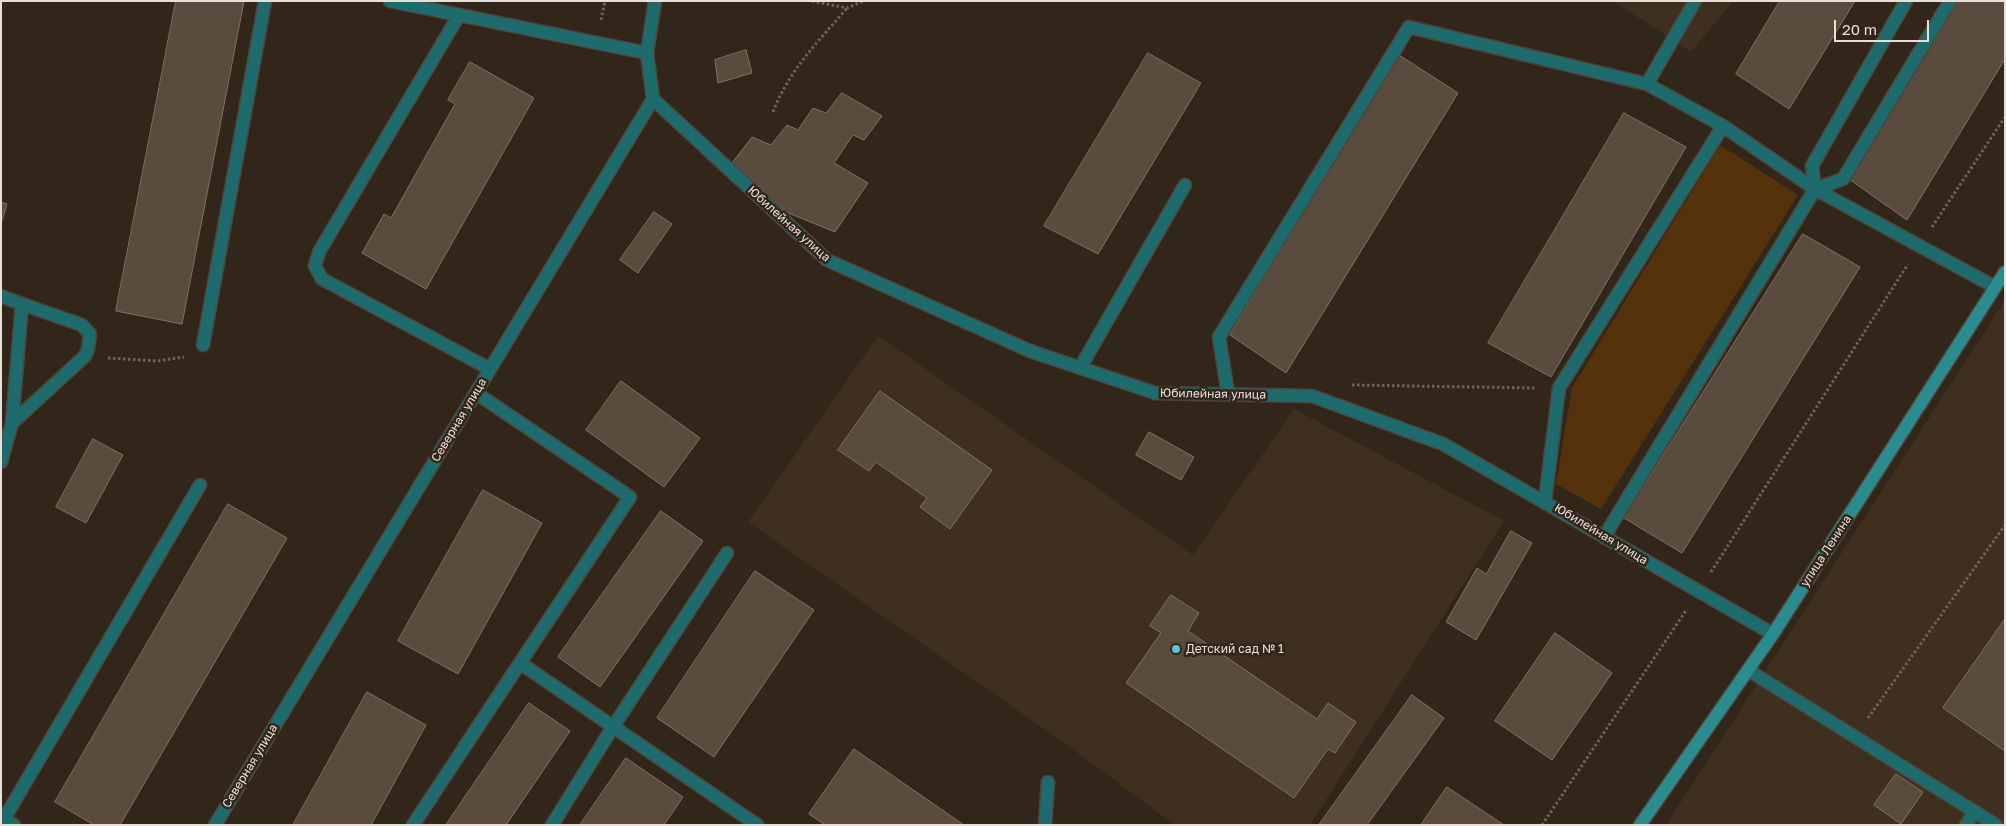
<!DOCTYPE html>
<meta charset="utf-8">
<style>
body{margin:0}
#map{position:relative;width:2006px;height:826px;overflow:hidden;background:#32261a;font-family:"Golos Text",sans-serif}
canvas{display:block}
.frame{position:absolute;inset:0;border:2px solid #e8e0d8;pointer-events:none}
.scale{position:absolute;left:1834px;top:20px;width:95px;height:22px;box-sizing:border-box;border:2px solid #e8e0d8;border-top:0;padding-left:6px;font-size:15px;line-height:18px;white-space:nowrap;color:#e8e0d8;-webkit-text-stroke:4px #32261a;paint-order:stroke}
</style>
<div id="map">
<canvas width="2006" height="826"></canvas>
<div class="frame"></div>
<div class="scale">20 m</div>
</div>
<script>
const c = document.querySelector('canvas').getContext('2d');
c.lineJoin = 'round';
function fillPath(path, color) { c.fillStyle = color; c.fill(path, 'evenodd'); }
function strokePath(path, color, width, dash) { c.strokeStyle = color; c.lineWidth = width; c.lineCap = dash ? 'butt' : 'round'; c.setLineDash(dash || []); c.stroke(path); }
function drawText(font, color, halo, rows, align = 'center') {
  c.font = font + ' "Golos Text",sans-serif'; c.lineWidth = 5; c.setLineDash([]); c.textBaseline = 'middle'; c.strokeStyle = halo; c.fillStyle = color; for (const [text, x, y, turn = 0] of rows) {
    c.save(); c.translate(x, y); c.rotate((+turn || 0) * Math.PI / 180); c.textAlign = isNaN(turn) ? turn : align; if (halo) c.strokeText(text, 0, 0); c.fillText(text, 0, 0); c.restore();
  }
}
const built = new Path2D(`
 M1613,1H1733L1691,52Z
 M2005,300V825H1666Z
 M878,336L1193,555L1294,409L1504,521L1310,825H1175L1063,742L748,522Z`);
const green = new Path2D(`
 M1720,145L1798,195L1601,509L1556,484L1572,388Z`);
const building = new Path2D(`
 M176,1H244L182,324L116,311Z
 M1780,1H1855L1789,109L1736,74Z
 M1959,1H2005V59L1907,220L1849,179Z
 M746,50L752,73L718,83L715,60Z
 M1148,53L1201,83L1098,254L1044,226Z
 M1399,55L1458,93L1286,373L1230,335Z
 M470,62L534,98L426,289L362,253L384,214L391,218L455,104L448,100Z
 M842,93L882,116L864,140L853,135L834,163L868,183L835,232L786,212L732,163L752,137L771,145L787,125L798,130L813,108L826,113Z
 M1624,113L1686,147L1551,377L1488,343Z
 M1,202L7,204L1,224Z
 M654,212L672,224L638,273L620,260Z
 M1803,234L1860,267L1682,553L1624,518Z
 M621,381L700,438L664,487L586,430Z
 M880,391L992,470L950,529L920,507L927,498L876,462L869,471L838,450Z
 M1149,432L1194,457L1181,480L1136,455Z
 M93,439L123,455L86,523L56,507Z
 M483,490L542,523L458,674L398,641Z
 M228,504L287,538L120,825H94L55,802Z
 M661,511L703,541L600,687L558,657Z
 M1511,531L1532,543L1476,640L1446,622L1477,568L1486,574Z
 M755,571L814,610L714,757L657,718Z
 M1171,595L1199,613L1188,631L1317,719L1328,703L1356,722L1335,753L1328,749L1294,798L1126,683L1161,633L1150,626Z
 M2005,619V751L1943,708Z
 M1555,633L1612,673L1552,760L1495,721Z
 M367,692L426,725L371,825H293Z
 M1412,695L1444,718L1367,825H1319Z
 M529,703L570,731L506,825H446Z
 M854,749L964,825H825L809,814Z
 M626,758L683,797L664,825H580Z
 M1896,774L1923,792L1901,824L1874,805Z
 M1447,787L1504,825H1421Z`);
const path = new Path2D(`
 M812,1L847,8L864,1
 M601,20L605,1
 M773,112C789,70 818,42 847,8
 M1932,227L2005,117
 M108,358L157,361L184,357
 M1352,385L1536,388
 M1711,572L1908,264
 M1868,718L2005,525
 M1542,825L1687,609`);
const service = new Path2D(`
 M390,1L647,53
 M459,15L319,252L315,266L322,279L490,369
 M1647,84L1695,1
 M1815,189L1843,179L1950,1
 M1,296L22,304L12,423L1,462
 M203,345L265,1
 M1080,368L1185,185
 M476,393L630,497L520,663L757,825
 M1228,394L1219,337L1409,27L1647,84L1723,126L1815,189L1995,287
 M12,423L85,356L88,349L90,334L82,325L22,304
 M1545,501L1559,388L1723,126
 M1604,537L1815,189L1812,166L1906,1
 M1748,670L1996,825
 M14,825L4,819L200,485
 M413,825L520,663
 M552,825L613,727L727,553
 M1045,825L1048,782
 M1966,825L1975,811`);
const minor = new Path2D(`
 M653,99L827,260L1030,351L1155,393L1312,396L1443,444L1773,634
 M215,825L653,99L647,53L655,1`);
const secondary = new Path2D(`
 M1640,825L1773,634L2005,272`);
const markers = [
 [1176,649,5,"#52ccd0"]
];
const streetNames = [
 ["Юбилейная улица",789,224,42],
 ["Юбилейная улица",1213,394,1],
 ["Северная улица",459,420,-59],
 ["Юбилейная улица",1601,534,31],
 ["улица Ленина",1826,551,-57],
 ["Северная улица",250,766,-59]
];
const poiNames = [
 ["Детский сад № 1",1186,649]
];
fillPath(built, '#3e2f1e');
fillPath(green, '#54330c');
fillPath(building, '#594c3f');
strokePath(building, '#7f7163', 1);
strokePath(service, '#4f4438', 15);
strokePath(minor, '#4f4438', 15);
strokePath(secondary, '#4f4438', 15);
strokePath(path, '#6d6358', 3, [2.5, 2.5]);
strokePath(service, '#1e6b6d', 12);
strokePath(minor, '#1e6b6d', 12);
strokePath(secondary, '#2b8c8f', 12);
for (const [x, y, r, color] of markers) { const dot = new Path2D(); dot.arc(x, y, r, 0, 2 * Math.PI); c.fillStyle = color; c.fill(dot); strokePath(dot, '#32261a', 2); }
drawText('12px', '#e8e0d8', '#32261a', streetNames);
drawText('12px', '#e8e0d8', '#32261a', poiNames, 'left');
</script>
